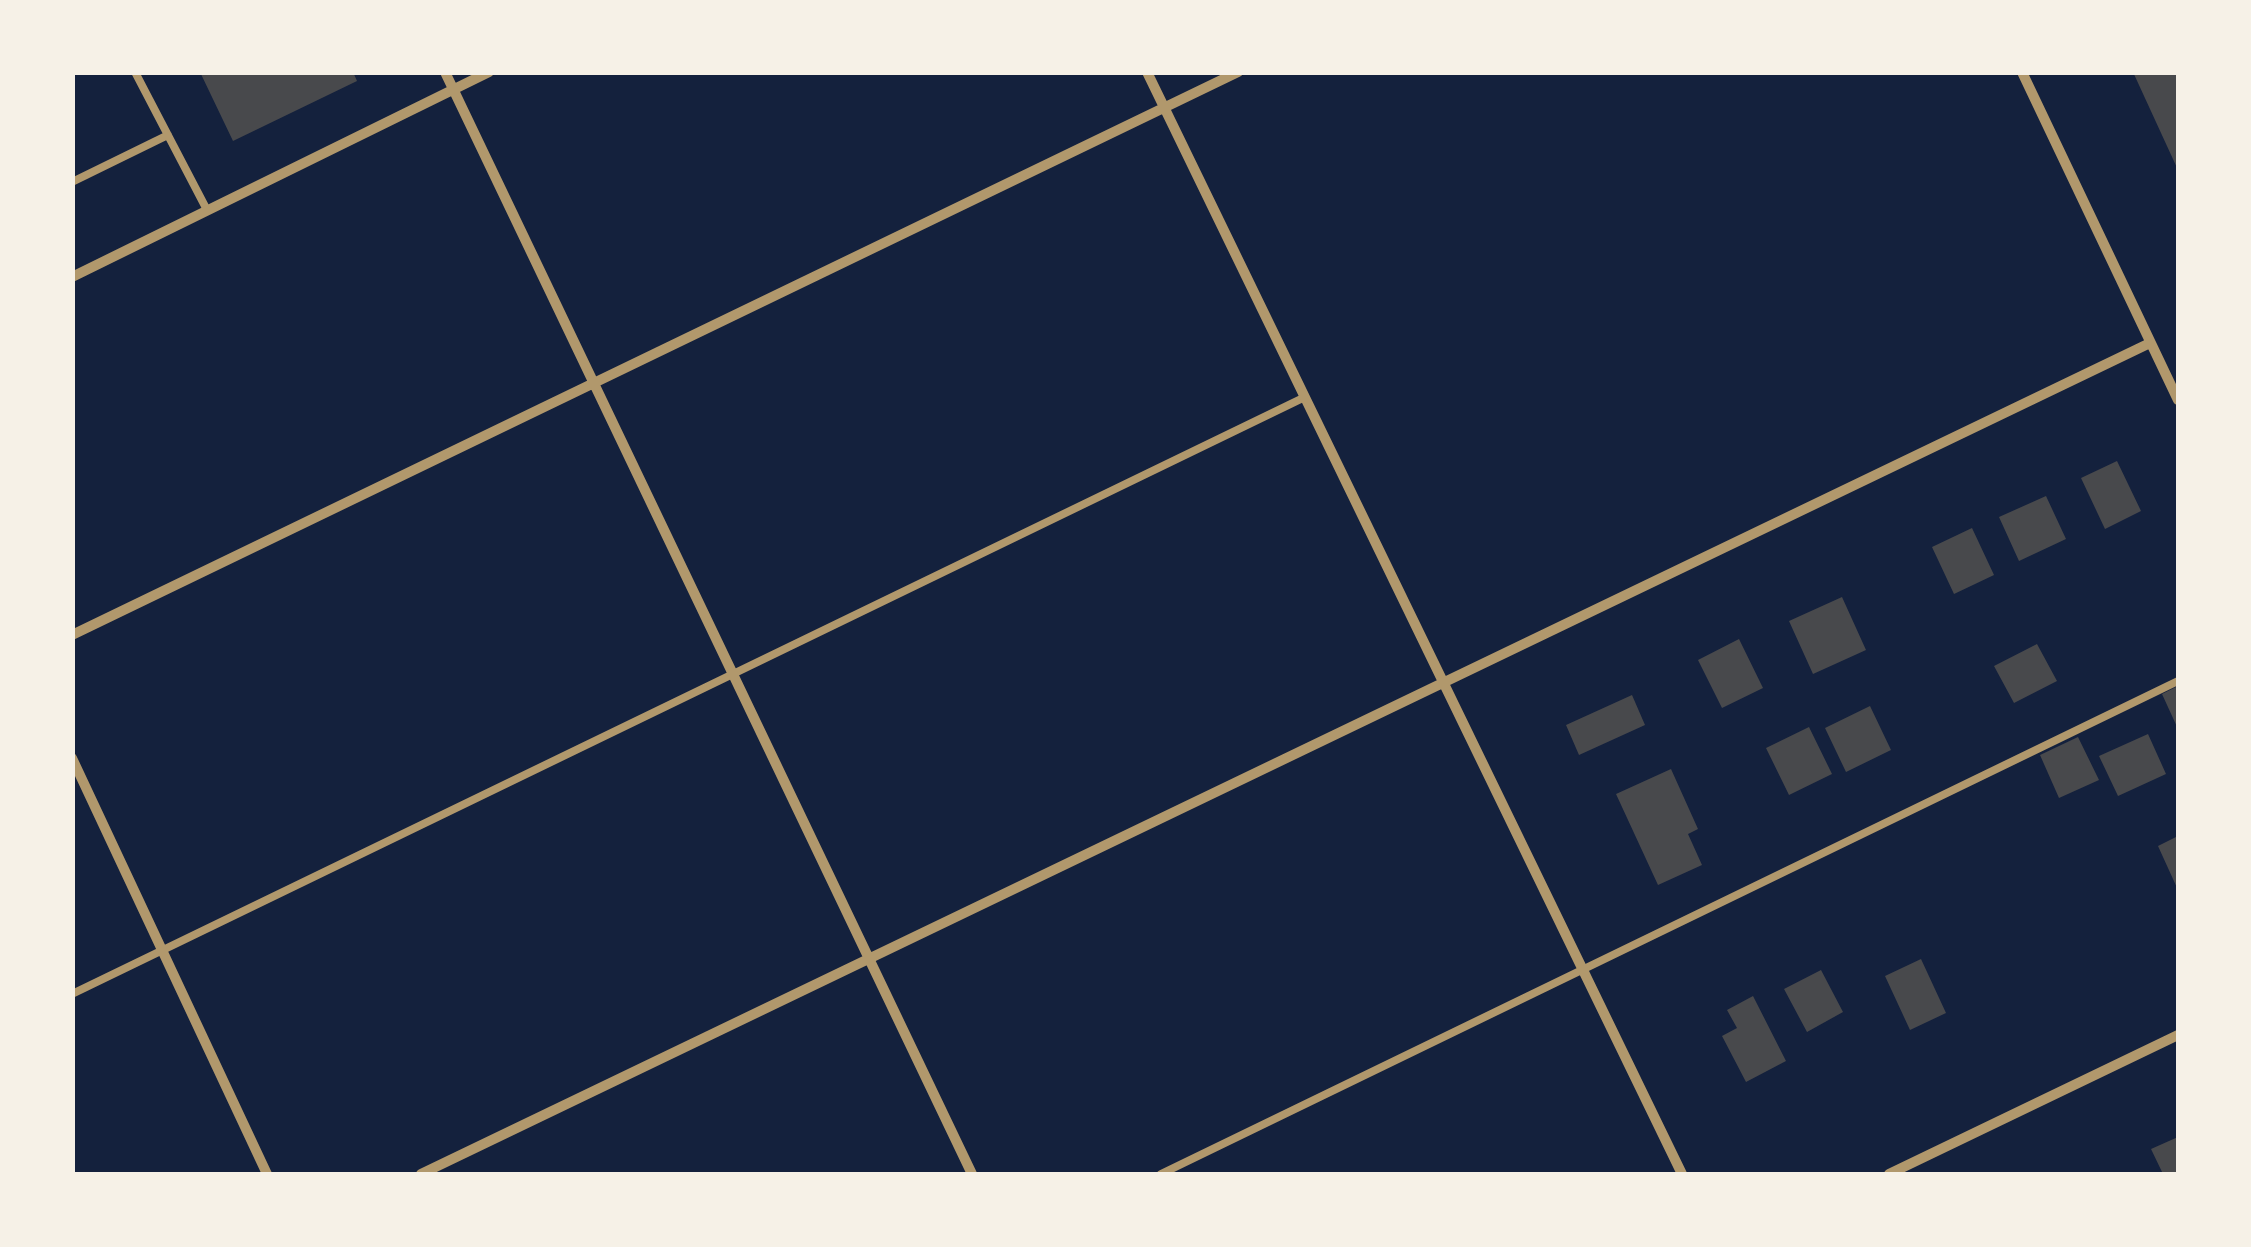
<!DOCTYPE html>
<style>
body{margin:0}
#map{position:relative;width:2251px;height:1247px;overflow:hidden;background:#14213d;font-family:Inter,sans-serif}
canvas{display:block}
.frame{position:absolute;inset:0;border:75px solid #f6f1e7;pointer-events:none}
</style>
<div id="map">
<canvas width="2251" height="1247"></canvas>
<div class="frame"></div>
</div>
<script>
const c = document.querySelector('canvas').getContext('2d');
c.lineJoin = 'round';
function fillPath(path, color) { c.fillStyle = color; c.fill(path, 'evenodd'); }
function strokePath(path, color, width, dash) { c.strokeStyle = color; c.lineWidth = width; c.lineCap = dash ? 'butt' : 'round'; c.setLineDash(dash || []); c.stroke(path); }
const building = new Path2D(`
 M200,72H353L357,81L233,141Z
 M2133,72H2178V170Z
 M2117,461L2141,511L2105,529L2081,478Z
 M2046,496L2066,539L2019,561L1999,517Z
 M1972,528L1994,575L1954,594L1932,547Z
 M1842,597L1866,650L1813,674L1789,621Z
 M1739,639L1763,688L1722,708L1698,660Z
 M2037,644L2057,681L2014,703L1994,666Z
 M2178,686V729L2162,694Z
 M1632,695L1645,725L1579,755L1566,725Z
 M1870,706L1891,750L1846,772L1825,728Z
 M1809,727L1832,774L1789,795L1766,748Z
 M2148,734L2166,774L2118,796L2099,756Z
 M2078,737L2099,780L2059,798L2040,755Z
 M1671,769L1698,829L1688,834L1702,865L1658,885L1616,794Z
 M2178,836V890L2158,846Z
 M1921,959L1946,1013L1910,1030L1885,976Z
 M1821,970L1843,1012L1807,1032L1784,989Z
 M1753,996L1786,1061L1746,1082L1722,1036L1737,1028L1727,1010Z
 M2178,1137V1174H2163L2151,1149Z`);
const service = new Path2D(`
 M135,72L207,210
 M72,182L168,135
 M72,994L1303,398
 M1161,1174L2178,681`);
const minor = new Path2D(`
 M445,72L972,1174
 M1147,72L1682,1174
 M2022,72L2178,400
 M72,277L489,72
 M72,635L1238,72
 M72,758L267,1174
 M421,1174L2150,343
 M1889,1174L2178,1035`);
fillPath(building, '#48494c');
strokePath(service, '#b1986c', 8);
strokePath(minor, '#b1986c', 10);
</script>
